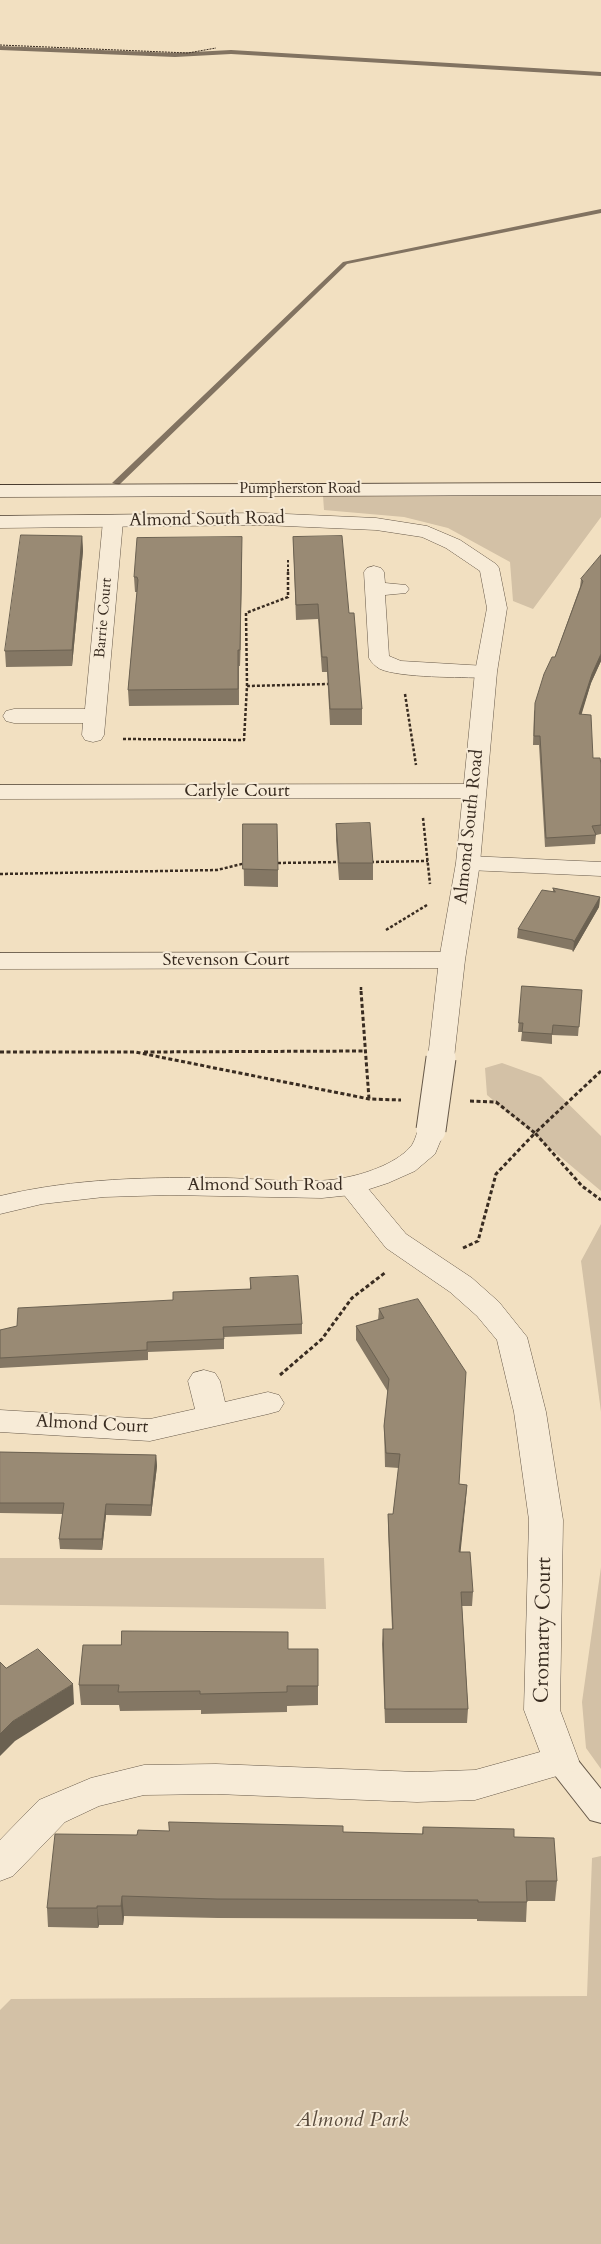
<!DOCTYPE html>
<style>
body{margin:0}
canvas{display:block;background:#f2e0c1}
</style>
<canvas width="601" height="2244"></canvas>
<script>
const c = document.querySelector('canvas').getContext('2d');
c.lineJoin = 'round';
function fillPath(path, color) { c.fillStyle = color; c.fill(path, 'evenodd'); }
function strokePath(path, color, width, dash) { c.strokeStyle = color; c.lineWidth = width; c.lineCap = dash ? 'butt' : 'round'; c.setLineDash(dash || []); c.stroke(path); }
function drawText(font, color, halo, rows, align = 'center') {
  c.font = font + ' Cardo,serif'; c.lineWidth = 4; c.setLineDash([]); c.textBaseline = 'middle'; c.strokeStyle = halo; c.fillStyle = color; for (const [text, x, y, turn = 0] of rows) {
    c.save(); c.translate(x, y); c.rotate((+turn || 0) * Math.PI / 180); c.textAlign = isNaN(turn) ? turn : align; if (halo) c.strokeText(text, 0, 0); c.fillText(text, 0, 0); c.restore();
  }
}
const green = new Path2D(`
 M323,496H601V517L533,609L513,601L510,562L448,528L404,517L324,510Z
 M502,1063L541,1077L601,1136V1191L487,1095L485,1068Z
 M601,1224V1412L581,1261Z
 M0,1558H324L326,1609L0,1605Z
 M601,1567V1769L586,1748L582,1702Z
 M601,1856V2244H0V2010L11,1999L587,1996L592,1858Z`);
const stream = new Path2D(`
 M0,46L175,53L231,50L601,72V76L231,54L175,57L0,50Z
 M601,209V213L347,264L119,485L112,483L343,262Z`);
const pathFar3 = new Path2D(`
 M0,45L188,53L216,48`);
const pathFar2 = new Path2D(`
 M288,560V573`);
const pathFar1 = new Path2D(`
 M247,686L246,613L288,597V572
 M405,694L416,765
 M123,739L244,740L247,686L330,684
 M423,818L430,884
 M371,862L428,861
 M278,863L340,862
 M0,874L217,870L246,863
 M386,930L427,905
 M361,987V992`);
const path = new Path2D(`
 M361,991L369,1099
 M0,1052H135L369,1099L401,1100
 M144,1052L365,1051
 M470,1101L496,1102L535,1133L601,1071
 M463,1248L478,1241L496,1174L535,1133L582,1186L601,1200
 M280,1375L322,1339L352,1298L386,1272`);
const service = new Path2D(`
 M561,1749L572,1753L601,1789V1823L590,1820L550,1769L546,1761L550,1753Z`);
const minor = new Path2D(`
 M113,515L120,517L123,521L104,735L101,740L93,742L85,740L82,735L83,723H14L6,721L3,716L6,711L14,709H85L103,521L106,517Z
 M374,566L381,568L384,572L385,583L406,585L409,589L406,593L385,595L389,656L401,661L486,666L493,668L497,672L493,676L486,678C461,677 401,678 380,669C375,666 371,662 369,658L364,572L367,568Z
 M474,784L482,786L485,791L482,796L474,798L0,799V785Z
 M468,856L601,862V876L468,870L460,868L456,863L460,858Z
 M452,952L461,955L465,960L461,965L452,968L0,969V953Z
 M351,1177L361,1180L406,1234L472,1278L499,1302L527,1337L546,1412L563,1520L560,1710L579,1761L574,1771L475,1800L417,1802L216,1794L144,1795L99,1806L65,1822L13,1876L0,1881V1840L39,1800L91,1778L144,1765L216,1764L417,1772L475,1770L540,1752L524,1710L529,1520L514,1412L497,1340L477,1316L450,1292L386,1248L337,1186L341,1180Z
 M204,1370L215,1373L220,1381L225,1402L268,1392L279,1395L284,1403L279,1411L268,1414L150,1441L0,1432V1410L150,1419L195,1409L188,1381L193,1373Z`);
const tertiary = new Path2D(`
 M263,513L376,518L427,526L460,540L496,564L499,568L507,608L497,672L480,863L465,960L454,1058L450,1064L441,1066L432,1064L428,1058L439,960L456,863L475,672L487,608L480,571L446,548L422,537L376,530L263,525L0,528V516Z
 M431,1122L441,1124L445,1130L435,1154L415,1171L388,1183L351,1195L322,1198L169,1195L104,1197L42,1204L0,1214V1196C75,1178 150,1177 227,1178C262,1179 316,1185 348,1177C368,1173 399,1162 412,1145C416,1139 417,1130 421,1124Z`);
const secondary = new Path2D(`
 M601,483V495L0,497V485Z`);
const tertiaryBridge = new Path2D(`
 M431,1130L441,1058`);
const wall = new Path2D(`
 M82,536L83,551L72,666L6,667L5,651Z
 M293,537L349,613L362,709V725H330L327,672H322L318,619L296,620Z
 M242,552L240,666H239V705L129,706L128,690L137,592H135L134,577Z
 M601,555V661L591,683L581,714L593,758L601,764V834L596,835L595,844L545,847L539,745H533L534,712L555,657L580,587L581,579Z
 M243,824L278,870V887L244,886Z
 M336,824L373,863V880H339L336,840Z
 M553,888L600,897L599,907L573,952L572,950L517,938L518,929L553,892Z
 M522,986L582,990L578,1036L552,1035V1044L521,1041L522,1032H518Z
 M250,1278L302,1324V1334L224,1337V1349L148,1352V1360L0,1368V1330L173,1300L250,1289Z
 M418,1299L459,1484L467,1485L460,1552L473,1592L472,1606H462L468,1709L467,1723H385L382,1644L383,1629H392L388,1528V1514H393L399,1468L385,1467L384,1426L388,1392L356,1340V1326L378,1320L379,1309Z
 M0,1452L156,1455L157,1466L151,1516L106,1515L102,1550L60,1549L59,1539L63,1514L0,1513Z
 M288,1649L318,1686V1705L287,1706V1712L201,1714V1710L120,1711L119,1705H81L79,1685Z
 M423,1827L514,1837L557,1881L555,1901H527L526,1922L477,1921V1919L218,1918L124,1916L123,1925H99L98,1928L48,1927L47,1908L137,1835L169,1831L343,1832L422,1834Z`);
const shadedWall = new Path2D(`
 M82,536L83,551L72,666V650Z
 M242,537V552L240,666V650Z
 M601,654V661L591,683L579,723V714L592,674Z
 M600,897L599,907L573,952L574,942Z
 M156,1455L157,1466L151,1516V1505Z
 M467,1485L466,1499L459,1567V1552Z
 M106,1504V1515L102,1550V1539Z
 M73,1684L74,1704L15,1741L0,1756V1734L13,1721Z
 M122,1896L124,1916L123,1925L121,1906Z
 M97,1906L99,1925L98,1928L97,1908Z`);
const building = new Path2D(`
 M21,535L82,536L72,650L5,651Z
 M342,536L349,613H354L362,709H330L327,657H322L318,604L296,605L293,537Z
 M242,537L240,650H238V689L128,690L138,580L137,577H134L137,538Z
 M601,555V654L592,674L579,714L591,715L593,758H600L601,764V825L592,826L596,835L546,838L540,736H534L535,703L544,674L552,657H555L583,581L581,579Z
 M370,823L373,863H339L336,824Z
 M243,824H277L278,870L243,869Z
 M553,888L600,897L574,942L573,940L518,929L542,890L555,892Z
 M522,986L582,990L579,1027L553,1025L552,1034L522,1032L523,1023H519Z
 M298,1276L302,1324L223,1327L224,1339L147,1342V1350L0,1358V1330L17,1326L18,1308L173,1300V1292L251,1289L250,1278Z
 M418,1299L466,1372L459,1484L467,1485L459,1552H470L473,1592H461L468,1709H385L383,1629H393L388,1514H393L400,1454L386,1453L384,1426L389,1379L356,1326L384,1318L379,1309Z
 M0,1452L156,1455L151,1505L106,1504L102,1539H59L64,1503H0Z
 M122,1631L288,1632V1649H318V1686H287V1692L200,1694V1691L118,1692L119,1685H79L83,1645H121Z
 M38,1649L73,1684L13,1721L0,1734V1662L6,1668Z
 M169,1822L343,1826V1832L423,1834V1827L514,1829V1837L554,1838L557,1881H526L527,1902H478V1900L217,1899L122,1896L121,1906H97V1908H47L55,1834L137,1835L138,1830L169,1831Z`);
const farStreetnames = [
 ["Pumpherston Road",300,490],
 ["Barrie Court",104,618,-85]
];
const streetNames = [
 ["Almond South Road",207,520,-1],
 ["Carlyle Court",237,792],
 ["Almond South Road",470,827,-84],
 ["Stevenson Court",226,961],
 ["Almond South Road",265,1186],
 ["Almond Court",92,1425,3]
];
const nearStreetnames = [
 ["Cromarty Court",544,1630,-89]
];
const nearParknames = [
 ["Almond Park",352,2121]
];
fillPath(green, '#d3c1a6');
fillPath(stream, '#827361');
strokePath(service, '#675949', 2);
strokePath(minor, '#675949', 1);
strokePath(tertiary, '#675949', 1);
strokePath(secondary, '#392c21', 1);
strokePath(pathFar3, '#392c21', 1, [2, 1]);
strokePath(pathFar2, '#392c21', 2, [2.5, 2]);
strokePath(pathFar1, '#392c21', 2.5, [3, 2]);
strokePath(path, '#392c21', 3, [4, 2.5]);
fillPath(service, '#f7ebd7');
fillPath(minor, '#f7ebd7');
fillPath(tertiary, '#f7ebd7');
fillPath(secondary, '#f7ebd7');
strokePath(tertiaryBridge, '#675949', 31, []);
strokePath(tertiaryBridge, '#f7ebd7', 29);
fillPath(wall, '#847764');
fillPath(shadedWall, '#6b6151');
fillPath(building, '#998a74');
strokePath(building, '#6b6151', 1);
drawText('15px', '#392c21', '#f7ebd7', farStreetnames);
drawText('18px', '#392c21', '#f7ebd7', streetNames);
drawText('21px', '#392c21', '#f7ebd7', nearStreetnames);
drawText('italic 21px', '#584a3c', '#f7ebd7', nearParknames);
</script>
